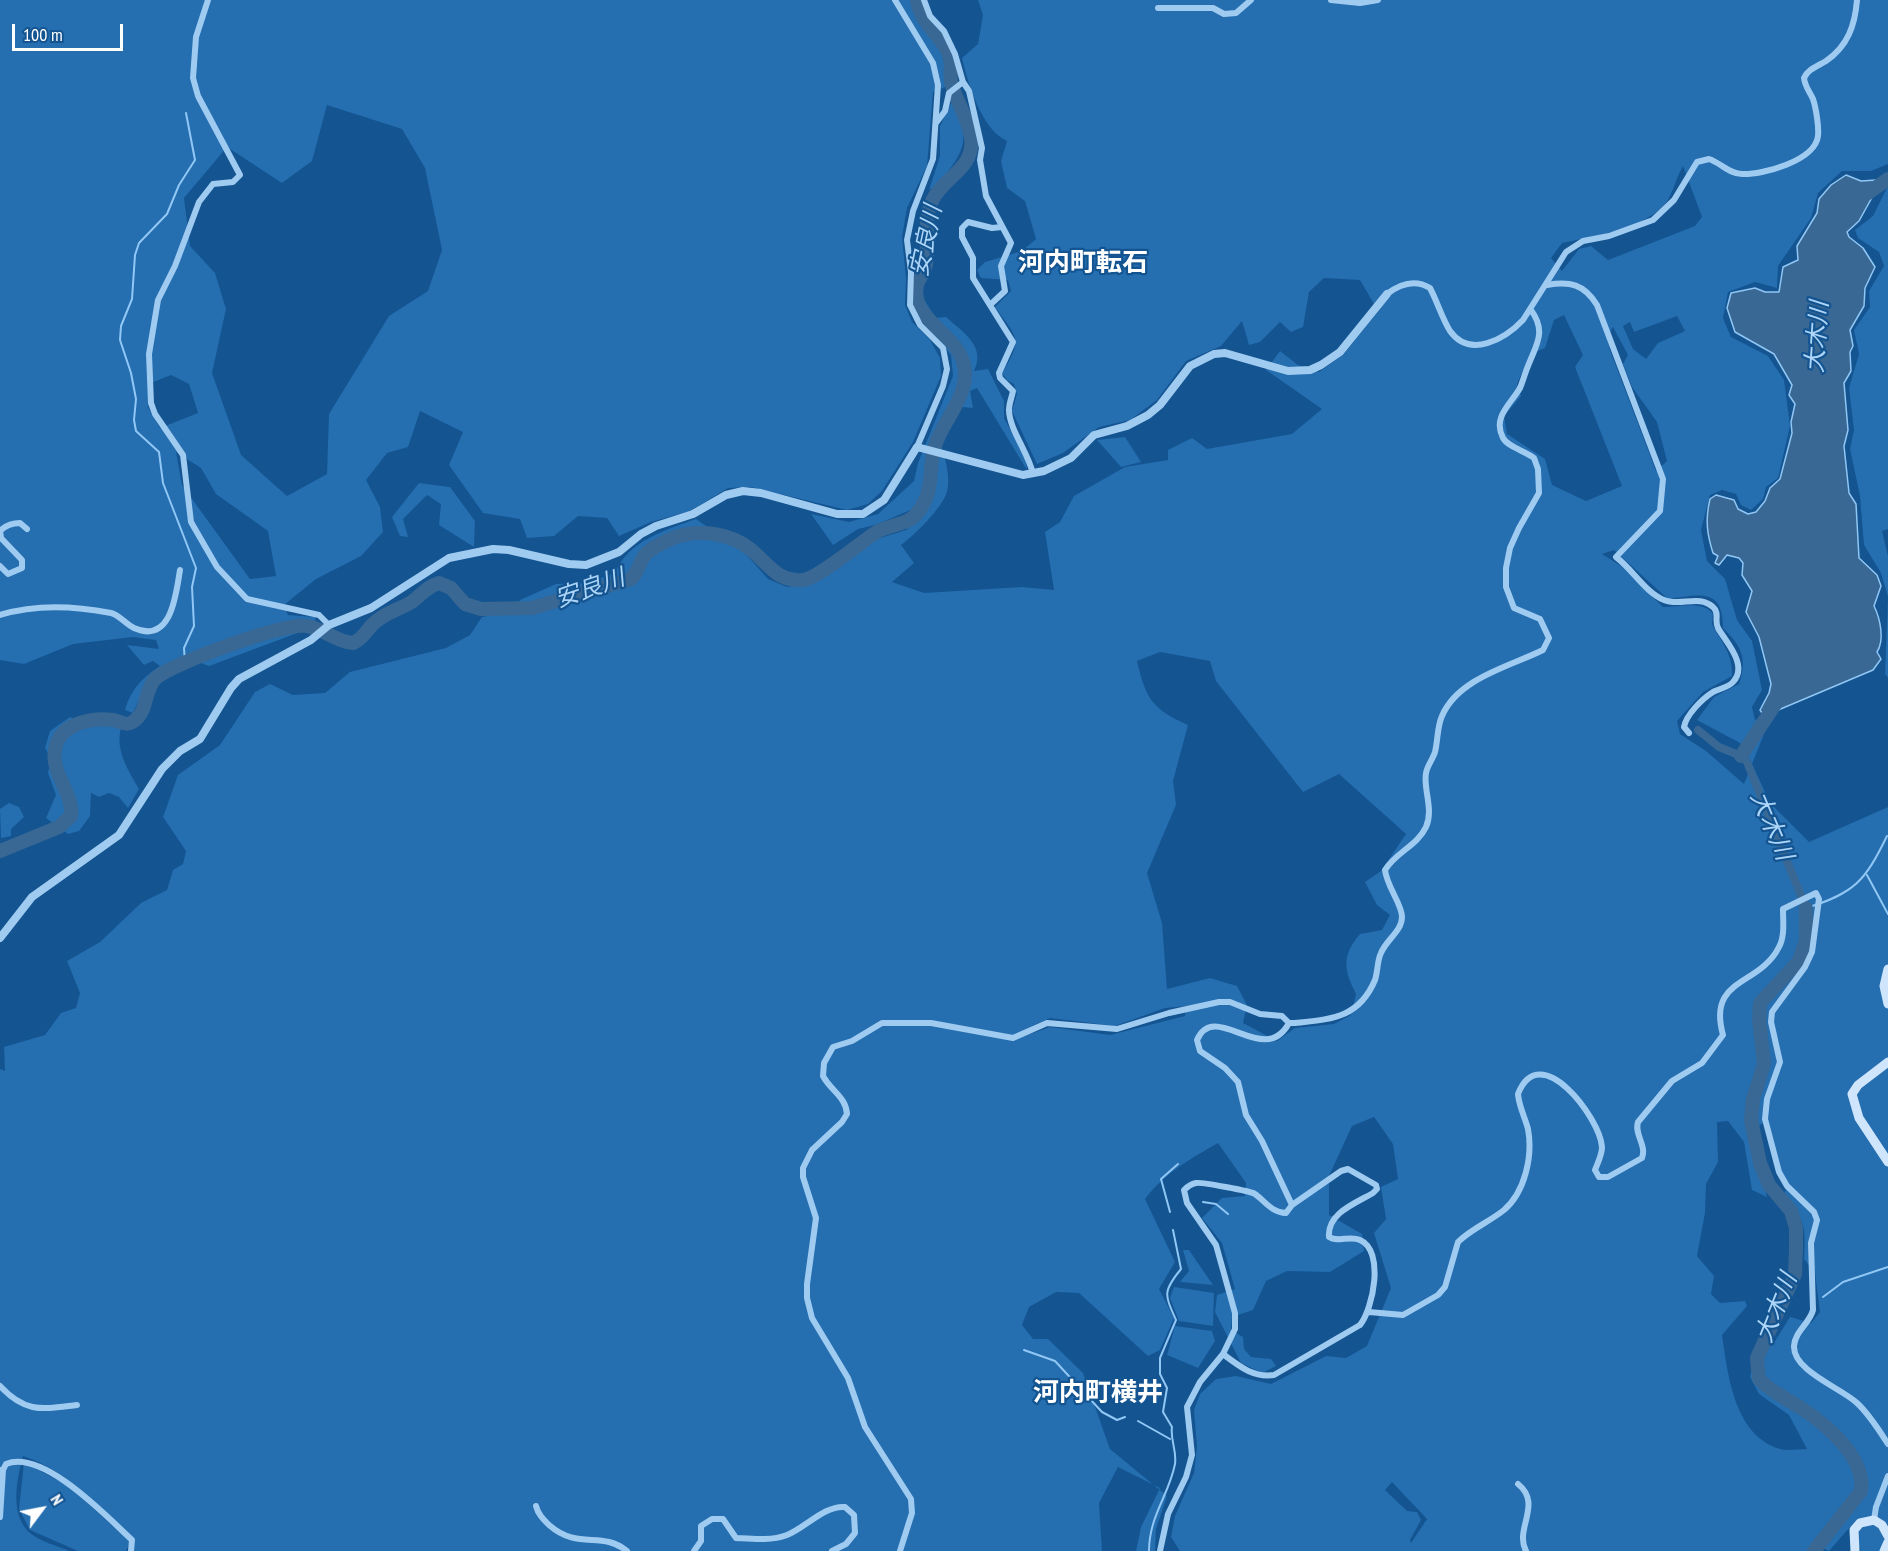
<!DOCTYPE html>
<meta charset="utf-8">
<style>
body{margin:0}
#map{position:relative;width:1888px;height:1551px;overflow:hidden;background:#135491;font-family:"PT Sans Narrow",sans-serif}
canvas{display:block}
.north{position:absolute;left:12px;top:1479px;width:60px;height:60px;-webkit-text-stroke:4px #135491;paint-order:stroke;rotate:58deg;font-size:16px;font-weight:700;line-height:24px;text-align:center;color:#fff}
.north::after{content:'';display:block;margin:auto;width:21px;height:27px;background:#fff;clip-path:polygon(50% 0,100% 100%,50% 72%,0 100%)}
.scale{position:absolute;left:12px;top:24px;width:111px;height:27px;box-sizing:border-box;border:3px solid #fff;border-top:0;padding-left:8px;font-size:18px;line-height:21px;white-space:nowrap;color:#fff;-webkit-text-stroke:4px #135491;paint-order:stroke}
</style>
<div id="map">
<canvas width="1888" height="1551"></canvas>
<div class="north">N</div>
<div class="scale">100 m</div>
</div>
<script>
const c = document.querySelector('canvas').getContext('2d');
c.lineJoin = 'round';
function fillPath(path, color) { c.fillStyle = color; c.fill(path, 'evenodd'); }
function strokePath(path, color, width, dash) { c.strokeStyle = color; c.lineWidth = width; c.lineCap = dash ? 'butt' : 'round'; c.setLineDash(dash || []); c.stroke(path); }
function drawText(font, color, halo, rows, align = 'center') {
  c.font = font + ' "PT Sans Narrow","Noto Sans JP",sans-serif'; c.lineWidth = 4.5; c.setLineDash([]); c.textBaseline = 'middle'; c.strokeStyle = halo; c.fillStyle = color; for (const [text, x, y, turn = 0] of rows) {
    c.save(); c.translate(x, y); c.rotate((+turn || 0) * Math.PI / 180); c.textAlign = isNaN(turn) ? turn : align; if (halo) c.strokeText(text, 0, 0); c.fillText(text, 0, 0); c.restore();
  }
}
const green = new Path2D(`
 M0,0H914L913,8L948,63V86L933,92L927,166L907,208L902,237L906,278L905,305L912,322L930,340L940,358L941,376L913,442L882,491L868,504L847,510L751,487L728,488L690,511L651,522L619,536L607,518L578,516L554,536L527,538L520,519L483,513L449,465L463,432L420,411L408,447L387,453L366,480L380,507L383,532L361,556L316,579L284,605L288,615L315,617L316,626L209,666L201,663L196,655L148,680L133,713L125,710C131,689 142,678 160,666L153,661L144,665L127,645L159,649L156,640L133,637L73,644L24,664L0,660ZM327,105L402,129L425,168L442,250L428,291L389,316L329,414L327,474L287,496L241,455L212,373L226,309L215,273L190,246L184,198L227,147L282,183L312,161ZM171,375L189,384L198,413L160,428L148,407L151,383ZM176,452L201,468L216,494L268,531L276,576L250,579L182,485Z
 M978,0H1888V164L1871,171H1842L1818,193L1811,218L1778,266L1777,288L1755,282L1728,292L1723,318L1731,337L1768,356L1784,380L1790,426L1778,478L1766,487L1763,499L1751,510L1741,505L1736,494L1722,490L1710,495L1701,530L1707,561L1725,579L1737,620L1752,641L1762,690L1752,707L1755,720L1772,714L1752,764L1770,803L1809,842L1888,807V1551H1861L1850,1527L1829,1551L1816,1545L1812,1551H1180L1171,1537L1175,1516L1194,1473L1197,1447L1194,1410L1200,1394L1216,1379L1236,1376L1271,1384L1326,1356L1346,1358L1367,1346L1391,1288L1374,1233L1386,1219L1381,1187L1398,1179L1393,1144L1374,1117L1352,1126L1329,1176V1215L1362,1234L1364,1251L1330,1272L1287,1271L1266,1281L1253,1310L1232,1317L1231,1330L1243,1337L1244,1349L1251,1357L1271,1359L1276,1366L1262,1373L1241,1363L1215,1312L1217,1295L1235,1289L1222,1243L1202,1218L1222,1198L1245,1196L1246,1183L1218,1143C1190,1159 1165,1173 1145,1199L1175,1262L1159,1289L1174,1318L1160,1350L1148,1356L1079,1293L1056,1292L1029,1307L1022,1325L1033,1339H1048L1083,1373L1110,1449L1167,1496L1156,1529L1155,1551H1136L1141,1527L1160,1488L1118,1467L1099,1503L1102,1551H133L134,1539C100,1507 68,1471 23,1456C17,1479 9,1514 30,1533C39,1541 58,1546 69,1551H0V1069L5,1071L4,1047L45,1035L61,1013L76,1008L80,993L67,961L100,942L141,903L167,890L173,870L183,864L186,851L163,817L178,775L220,745L255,692L270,684L293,695L325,693L350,672L446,648L470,635L482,617L514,610L520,600L556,584L587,583L615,573C628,541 665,530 696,519L744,552L768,579L787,587L815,582L877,539L906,530L921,515L913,509L875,525L858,529L833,545L811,514L849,522L878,514L914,481L918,463L953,376L951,355L924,321L923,298L936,318L946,317C964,333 986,346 974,371L988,369L1004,401V418L1026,459L1027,470L977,388L970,391L973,408L962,407L941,445C945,458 951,478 947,492C942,508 915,535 901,545L914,563L892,582L924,593L1022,587L1054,590L1045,532L1060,522L1074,496L1125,467L1168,460V450L1192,438L1207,449L1292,434L1322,409L1266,370L1280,351L1298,365L1319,372L1344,354L1380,309L1374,304L1360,280L1324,278L1309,292L1303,327L1291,332L1280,322L1260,342L1249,345L1242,321L1221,346L1186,361L1157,400L1130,420L1099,427L1063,453L1037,464L1012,411L1017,394L1014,384L1007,380L1002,373C1024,338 1017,338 995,307L1011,291L1008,280L981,278L977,270L985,262L1022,251L1036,239L1025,201L1007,188L1001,161L1007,141C982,130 968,84 962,58L978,44L983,15ZM1683,166L1702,217L1695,226L1608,260L1591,246L1579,249L1562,271L1551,258L1562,243C1592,237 1651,227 1668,200C1674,189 1677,176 1683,166ZM1564,315L1583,355L1575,367L1622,486L1586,501L1552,485L1545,459L1507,434L1504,416L1521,396L1517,384L1530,354L1545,348L1554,320ZM1677,316L1685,331L1658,343L1646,359L1633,349L1623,326L1630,322L1634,332ZM1613,327L1628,355L1623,364L1632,387L1657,422L1667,461L1656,471L1610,350L1607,337ZM1614,550L1668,599C1699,595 1723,587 1723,628C1741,646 1748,658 1739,684L1714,697L1697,720L1740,743L1752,764L1744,784L1706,751L1680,734L1677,721L1703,692L1732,676C1733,654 1722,643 1712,624L1713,614C1703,600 1679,607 1663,607L1621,566L1602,554ZM1160,652L1210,661L1216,681L1303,792L1339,774L1406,834L1381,871L1365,882L1377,905L1390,915L1382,930L1360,934C1341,956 1344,970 1356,994L1351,1015L1334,1024L1295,1028L1277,1041L1243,1023L1247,1005L1237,986L1210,978L1167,989L1162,923L1147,873L1176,805L1173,781L1188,725C1152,709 1146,699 1137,661ZM1187,1006L1185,1016L1110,1035L1050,1027L1030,1034L1032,1026L1050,1018L1115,1026L1165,1008ZM1728,1121L1744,1142L1752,1190L1767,1197L1749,1131L1767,1121L1781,1171L1789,1184L1783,1195C1805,1219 1806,1227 1804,1259L1815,1273L1820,1312L1811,1323L1790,1317L1772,1346L1757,1345L1750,1377L1759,1394L1789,1415L1807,1449C1799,1449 1788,1451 1780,1449C1734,1435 1728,1375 1722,1335L1747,1306L1745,1301L1720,1303L1711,1294L1714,1276L1697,1256L1705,1213L1706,1184L1718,1162L1717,1122ZM1392,1482L1427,1519L1411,1543L1410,1540L1421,1520L1417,1512L1407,1511L1385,1490Z
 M953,99C964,130 971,142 949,170C943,179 938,186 929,190L940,156V126Z
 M1888,186V529L1882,531L1888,556V678L1885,674L1888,597L1881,573L1864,545L1860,496L1850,449L1854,430L1849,388L1859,354L1854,330L1870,307L1869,291L1884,266L1879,252L1858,238L1855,230L1873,216Z
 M1125,437L1141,462L1121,467L1097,440Z
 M419,483L450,487L475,521L474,547L439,525L441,504L427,495L403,519L408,537L400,536L392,517Z
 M70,717L85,725L114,723L121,728C115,750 128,770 139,789L128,808L119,797L109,793L99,797L91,793L90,816L79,831L68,834L46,818L56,795L48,773L51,759L45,748L50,731Z
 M9,803L19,807L24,817L11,829V836L1,838L0,809Z
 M1183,1250H1189L1213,1285L1180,1282L1189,1271Z
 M1174,1287L1214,1293L1213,1326L1179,1321L1170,1298Z
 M1175,1326L1212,1331L1215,1341L1198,1368L1167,1355Z
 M24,1462L70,1487L130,1542L126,1551H78L30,1530L19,1509Z`);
const water = new Path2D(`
 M1846,175L1861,181L1876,180L1880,183L1859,221L1847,232L1849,237L1863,248L1875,267L1865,288L1864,306L1850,330L1853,346L1850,352L1851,371L1844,383L1848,430L1844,446L1849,493L1856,504L1859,558L1877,575L1881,586L1874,606C1880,618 1885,640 1877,652L1881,659L1873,670L1764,716L1760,710L1769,693L1771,684L1759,637L1746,612L1752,591L1742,575L1743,563L1739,558L1727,555L1719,565L1715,563L1718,556L1713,553C1707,534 1705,520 1710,499L1716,495L1734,500L1738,509L1748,514L1756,512L1765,501L1770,488L1780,479L1792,433L1791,422L1795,404L1789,395L1792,385L1774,354L1735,332L1727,308L1731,293L1755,288L1765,292H1779L1783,267L1798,260L1797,246L1817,213L1819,199L1831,185Z`);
const stream = new Path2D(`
 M185,663L184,648L194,626L192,587L196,568L163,483L159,452L136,431L134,420L136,399L131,373L120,340L121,326L132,299L135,255L139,243L167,214L179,185L195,160L186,113
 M1867,875L1888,914
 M1806,908C1855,893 1865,881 1887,836
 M1203,1202L1216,1204L1228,1214
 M1170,1212L1161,1179L1178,1164
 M1823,1297L1843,1282L1888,1267
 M1024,1350L1055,1361L1102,1412L1117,1420L1125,1417
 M1138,1421L1170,1439
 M1149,1551C1149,1516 1169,1495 1175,1464C1177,1450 1170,1440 1172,1427L1163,1412L1167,1388L1160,1374V1358L1176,1320C1165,1295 1162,1292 1181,1269L1173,1230`);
const canal = new Path2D(`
 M1698,730L1719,747L1741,756L1747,762L1806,908`);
const river = new Path2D(`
 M1868,193L1888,179
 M1741,756L1780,697
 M0,851L59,827L71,816C74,790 46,771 57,742C65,723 93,717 113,720C120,721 126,727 134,721C148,712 144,689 156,678C173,663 286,622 306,626C323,628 336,642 353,643C363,639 365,632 372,625C384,612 400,610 413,601C422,594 428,586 439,583L451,588L465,604L481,609L532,608L631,579C638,572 639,564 644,556C651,547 666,541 676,537C699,529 730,533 750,549C768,563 776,582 803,580C817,579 860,543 875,533C889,524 909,526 919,511C933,491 929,476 933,454C938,423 974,395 963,361C954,333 910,318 917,285C919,278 925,272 926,264C929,244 923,220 932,201C944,176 975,169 971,138C968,118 958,104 952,86C948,72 955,62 945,47C934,30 920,20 917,0
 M1806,908V940L1799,961L1760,1003L1759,1019L1764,1064L1753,1099L1751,1120L1760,1163L1769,1185L1791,1211L1796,1228V1248L1795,1274L1757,1358L1759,1379C1772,1393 1786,1398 1801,1408C1827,1425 1866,1458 1861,1491L1814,1551`);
const minor = new Path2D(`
 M208,0L196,37L193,78L198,96L240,175L233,182L213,184L199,202L175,266L158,300L149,354L151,403L155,414L183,455L191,522L217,567L247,599L319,615L329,625
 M895,0L933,63L938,85L933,159L913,211L907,240L911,272L910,305L920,325L943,348L947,369L943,386L917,447
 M924,0L930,16L944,31L955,54L963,82L969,91L982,148L980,160L986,196L1011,243L1001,266L1005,291L991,304
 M1331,0L1360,3L1378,0
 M1158,8H1213L1224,14L1236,13L1251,0
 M936,123L945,111L949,93L963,82
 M1002,227L992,228L968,222L962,228V237L973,258V278L1013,342L999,373L1000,378L1013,391C1012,397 1009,403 1009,410C1009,429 1029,454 1033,474
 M1547,285C1570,281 1584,284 1597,305L1663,479L1660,511L1616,557C1633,570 1645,592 1664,600C1680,607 1699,594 1713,607C1720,613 1714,620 1718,628C1725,641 1749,665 1733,682C1729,687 1719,689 1713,692C1702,699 1686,715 1684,727L1689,733
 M1387,294C1400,284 1415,279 1430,288C1437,301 1442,318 1450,331C1470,359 1505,339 1523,320L1566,252L1583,241L1609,236L1653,220L1674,200L1697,162L1709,159C1721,163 1729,174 1742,174C1762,175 1815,161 1818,136C1819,127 1816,108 1813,99C1810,92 1805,87 1804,78C1808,69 1818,66 1826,61C1848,46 1855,25 1857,0
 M0,566L8,574L22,568V560L1,538L0,531C6,525 12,523 20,523L27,529
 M0,615C35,604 75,606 111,613C119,615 126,624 134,628C172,645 176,593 180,570
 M1289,1023C1264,1069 1215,999 1197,1040L1200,1051L1225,1068L1238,1082L1246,1115L1262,1141L1292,1205
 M1369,1312L1403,1315L1438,1295L1445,1287L1458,1242C1471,1229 1489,1222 1504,1210C1525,1192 1533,1156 1528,1129C1525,1117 1519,1107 1518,1094C1540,1038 1600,1118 1602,1147C1602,1155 1598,1162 1595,1170L1599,1177H1608L1642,1158C1647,1145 1634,1135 1638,1122L1672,1081L1702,1063L1723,1035C1707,977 1759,987 1779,947C1785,936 1783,921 1783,909L1816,893L1819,899L1812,952L1805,967L1772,1012L1771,1022L1780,1062L1767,1099L1765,1119L1779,1172L1787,1186L1814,1212L1817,1220L1811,1243L1813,1310C1810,1323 1795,1331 1794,1346C1793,1371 1841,1388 1857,1403C1869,1414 1879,1430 1888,1444
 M0,1386C26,1414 43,1409 77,1405
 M3,1470L6,1464C43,1449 106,1516 132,1540L131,1551
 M1518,1484C1543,1504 1514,1529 1526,1551
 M536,1506C538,1514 543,1519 549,1525C579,1551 601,1530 627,1551
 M0,1517L3,1470H1
 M1874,1520L1876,1507L1888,1476
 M694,1551L701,1541V1526L712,1519H723L736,1538C753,1539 771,1541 787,1535C805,1528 825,1505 845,1507L854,1515L855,1533L846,1544L832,1551
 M900,1551L912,1513L911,1499L865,1427L848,1378L812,1318L807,1298V1284L816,1218L803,1177V1168L812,1150L842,1122L847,1114C846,1097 831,1091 823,1076L824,1063L833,1047L852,1041L882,1023H931L1013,1038L1047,1023L1117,1029L1169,1013L1219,1002H1230L1260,1014L1282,1016L1289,1023H1295C1332,1019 1359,1018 1375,980C1378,971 1377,961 1381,953C1386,940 1402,931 1402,917C1402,904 1387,887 1385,870C1396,852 1417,846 1426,827C1434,809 1423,789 1426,773C1427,766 1433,759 1435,752C1438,740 1437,727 1442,716C1458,678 1511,666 1543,650L1549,638L1540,619L1514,608L1506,587V568L1510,548L1519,528L1539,493L1538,469L1534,458C1525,451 1508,447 1503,438C1492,417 1511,404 1520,388C1523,381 1525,373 1528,366C1536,345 1547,332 1531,310
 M1160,1551L1168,1514L1186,1477L1192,1455L1187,1407L1200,1382L1223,1354L1235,1329V1313L1216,1245L1187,1203L1184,1190C1187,1187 1191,1184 1196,1183C1201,1182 1251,1191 1255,1194C1265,1201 1272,1213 1286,1213L1292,1205L1341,1171L1348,1169L1376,1185L1377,1189L1373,1193C1356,1203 1327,1213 1329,1237C1338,1243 1350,1235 1360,1240C1385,1251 1373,1309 1360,1325L1274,1375C1253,1378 1239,1366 1223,1354`);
const tertiary = new Path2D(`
 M0,938L32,897L119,835L162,769L180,751L200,739L231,688L239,679L311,640L329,625L371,608L449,558L493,549L509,550L569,564L586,565L619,552L641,534L656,526L693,514L726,495L743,491L761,493L837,514H863L884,500L917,447L1023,475L1044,471L1071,458L1094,435L1127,426L1148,415L1160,405L1190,366L1214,354L1225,353L1288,371L1310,370L1321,365L1340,352L1387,294`);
const secondary = new Path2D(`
 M1888,969L1884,986L1888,1004
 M1888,1062L1858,1085L1852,1094L1859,1118L1888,1162
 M1855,1551L1854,1530L1860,1523L1874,1520L1882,1525L1888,1536
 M1884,1551L1888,1542`);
const waterNames = [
 ["安良川",927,241,-78],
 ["大木川",1818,337,-86],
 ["安良川",590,589,-19],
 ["大木川",1771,826,67],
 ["大木川",1777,1308,-68]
];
const quarterNames = [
 ["河内町転石",1083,264],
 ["河内町横井",1098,1394]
];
fillPath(green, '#256eb0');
fillPath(water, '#396894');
strokePath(water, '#91c7f5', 1.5);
strokePath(stream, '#91c7f5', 2);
strokePath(canal, '#396894', 8);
strokePath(river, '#396894', 14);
strokePath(minor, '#a0cbf1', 6);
strokePath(tertiary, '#a0cbf1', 8);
strokePath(secondary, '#cee5fc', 9);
drawText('italic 24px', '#acd5f8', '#135491', waterNames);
drawText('bold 26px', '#fff', '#135491', quarterNames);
</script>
